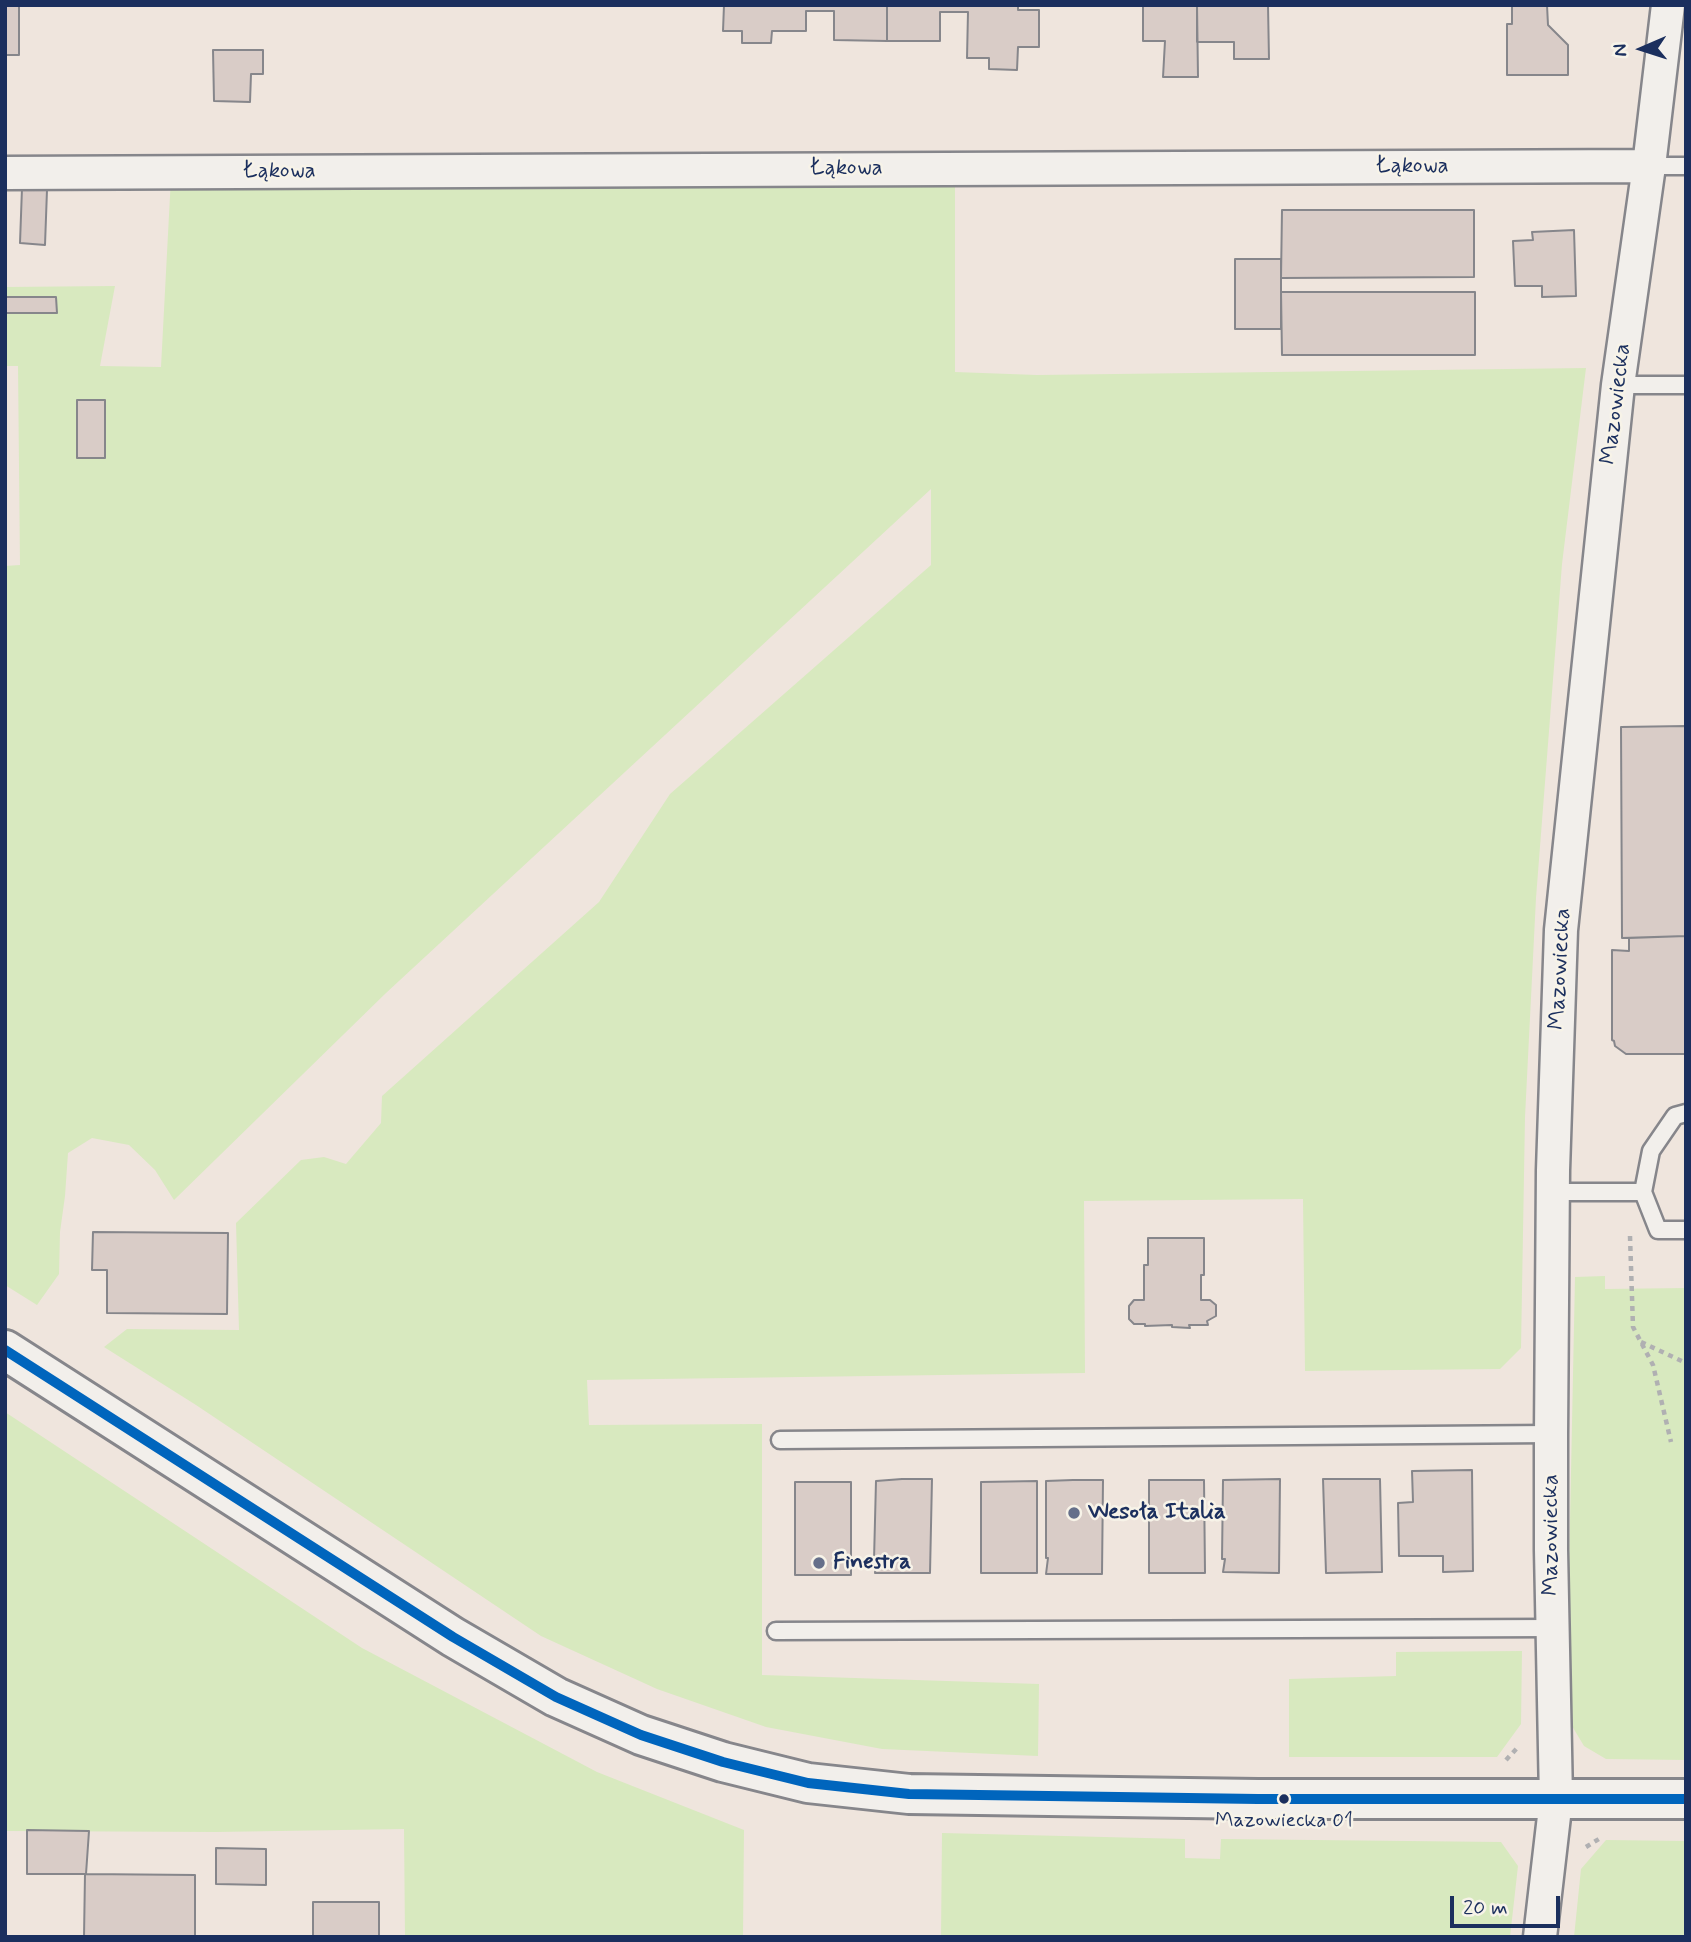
<!DOCTYPE html>
<meta charset="utf-8">
<style>
body{margin:0}
#map{position:relative;width:1691px;height:1942px;overflow:hidden;background:#efe5dd;font-family:Mynerve,sans-serif}
canvas{display:block}
.frame{position:absolute;inset:0;border:7px solid #1b2f5e;pointer-events:none}
.north{position:absolute;left:1607px;top:14px;width:70px;height:70px;-webkit-text-stroke:5px #f7f3e8;paint-order:stroke;rotate:267deg;font-size:19px;font-weight:700;line-height:28px;text-align:center;color:#1b2f5e}
.north::after{content:'';display:block;margin:auto;width:24px;height:32px;background:#1b2f5e;clip-path:polygon(50% 0,100% 100%,50% 72%,0 100%)}
.scale{position:absolute;left:1450px;top:1896px;width:110px;height:32px;box-sizing:border-box;border:4px solid #1b2f5e;border-top:0;padding-left:9px;font-size:21px;line-height:24px;white-space:nowrap;color:#1b2f5e;-webkit-text-stroke:5px #f7f3e8;paint-order:stroke}
</style>
<div id="map">
<canvas width="1691" height="1942"></canvas>
<div class="frame"></div>
<div class="north">N</div>
<div class="scale">20 m</div>
</div>
<script>
const c = document.querySelector('canvas').getContext('2d');
c.lineJoin = 'round';
function fillPath(path, color) { c.fillStyle = color; c.fill(path, 'evenodd'); }
function strokePath(path, color, width, dash) { c.strokeStyle = color; c.lineWidth = width; c.lineCap = dash ? 'butt' : 'round'; c.setLineDash(dash || []); c.stroke(path); }
function drawText(font, color, halo, rows, align = 'center') {
  c.font = font + ' Mynerve,sans-serif'; c.lineWidth = 5; c.setLineDash([]); c.textBaseline = 'middle'; c.strokeStyle = halo; c.fillStyle = color; for (const [text, x, y, turn = 0] of rows) {
    c.save(); c.translate(x, y); c.rotate((+turn || 0) * Math.PI / 180); c.textAlign = isNaN(turn) ? turn : align; if (halo) c.strokeText(text, 0, 0); c.fillText(text, 0, 0); c.restore();
  }
}
const green = new Path2D(`
 M171,177L955,178V372L1037,375L1586,368L1562,564L1536,898L1525,1117L1521,1348L1500,1369L1305,1371L1303,1199L1084,1201L1085,1373L587,1380L589,1425L762,1424V1675L1039,1684L1038,1756L882,1749L766,1727L657,1689L541,1636L196,1405L104,1347L127,1329L239,1330L236,1223L301,1160L324,1157L346,1164L381,1123L382,1096L599,902L670,794L931,565V489L386,993L174,1200L155,1170L129,1145L92,1138L68,1153L65,1196L60,1232L59,1274L37,1305L5,1285V566L20,565L18,366H5V287L115,286L100,366L161,367Z
 M1605,1276V1289L1686,1288V1760L1606,1759L1584,1746L1566,1716L1575,1277Z
 M5,1412L362,1648L597,1772L744,1830L743,1937H405L404,1829L216,1832L5,1831Z
 M1522,1651L1521,1724L1497,1757H1289V1679L1396,1676V1652Z
 M942,1833L1185,1839V1858L1220,1859L1221,1839L1501,1842L1518,1866L1510,1937H941Z
 M1606,1840L1686,1841V1937H1574L1581,1869Z`);
const building = new Path2D(`
 M5,5H19V55H5Z
 M724,5H887V41L834,40V11H806V31H772L771,43H742V31H723Z
 M887,5H1018V10H1039V47H1018L1017,70L989,69V58H967L968,12H940V41H887Z
 M1143,5H1197L1198,77H1163L1165,41H1143Z
 M1197,5H1268L1269,59H1234V42H1197Z
 M1512,5H1547L1548,25L1568,45V75H1507V24H1512Z
 M213,50H263V74H251L250,102L214,101Z
 M22,188L47,190L45,245L20,243Z
 M1282,210H1474V277L1281,278Z
 M1574,230L1576,296L1542,297V286H1515L1513,241L1533,240L1532,232Z
 M1235,259H1281V329H1235Z
 M1281,292H1475V355H1282Z
 M5,297H56L57,313H5Z
 M77,400H105V458H77Z
 M1686,726V936L1622,938L1621,727Z
 M1686,936V1054H1626L1615,1046L1614,1041L1612,1040V950L1629,951V938Z
 M93,1232L228,1233L227,1314L107,1313V1270H92Z
 M1148,1238H1204V1275H1201V1300H1210L1216,1305V1316L1207,1321L1208,1325H1189L1190,1328L1172,1327V1325L1145,1326V1324H1134L1129,1319V1306L1134,1300H1144V1265H1148Z
 M1472,1470L1473,1571L1443,1572V1556H1399L1398,1503L1413,1502L1412,1471Z
 M902,1479H932L930,1573H875L877,1559L874,1560L876,1481Z
 M1280,1479L1279,1573L1223,1572L1225,1559H1222L1223,1480Z
 M1323,1479H1380L1382,1572L1326,1573Z
 M1073,1480H1103L1102,1574H1046L1048,1558H1046V1481Z
 M1149,1480H1204L1205,1573H1149Z
 M1037,1481V1573H981V1482Z
 M795,1482H851V1575H795Z
 M27,1830L89,1831L86,1874H27Z
 M216,1848L266,1849V1885L216,1884Z
 M85,1874L195,1875V1937H84Z
 M313,1902H379V1937H313Z`);
const path = new Path2D(`
 M1630,1236L1633,1327L1653,1365L1671,1442
 M1641,1342L1686,1363
 M1506,1760L1519,1746
 M1586,1847L1602,1837`);
const lane = new Path2D(`
 M1649,166H1686
 M1618,385H1686
 M1686,1113L1675,1116L1651,1151L1643,1192L1658,1230H1686
 M1553,1192H1643
 M780,1440L1551,1434
 M776,1631L1553,1628`);
const street = new Path2D(`
 M5,173L1649,166
 M1540,1937L1556,1799L1551,1550V1434L1553,1170L1561,930L1618,385L1649,166L1668,5`);
const secondary = new Path2D(`
 M5,1350L453,1637L556,1697L641,1735L723,1762L808,1783L909,1794L1258,1799H1686`);
const bus1 = new Path2D(`
 M5,1350L453,1637L556,1697L641,1735L723,1762L808,1783L909,1794L1258,1799H1686`);
const markers = [
 [1074,1513,7,"#656f8a"],
 [819,1563,7,"#656f8a"],
 [1284,1799,6,"#1b2f5e"]
];
const busNames = [
 ["Mazowiecka 01",1284,1822]
];
const streetNames = [
 ["Łąkowa",1412,167],
 ["Łąkowa",846,169],
 ["Łąkowa",279,172],
 ["Mazowiecka",1617,404,-83],
 ["Mazowiecka",1561,969,-87],
 ["Mazowiecka",1552,1535,-90]
];
const poiNames = [
 ["Wesoła Italia",1088,1513],
 ["Finestra",833,1563]
];
fillPath(green, '#d8e9bf');
fillPath(building, '#d9ccc7');
strokePath(building, '#86868b', 2);
strokePath(lane, '#86868b', 21);
strokePath(street, '#86868b', 37);
strokePath(secondary, '#86868b', 44);
strokePath(path, '#b0b0b2', 4.5, [5, 5]);
strokePath(lane, '#f2efeb', 16);
strokePath(street, '#f2efeb', 32);
strokePath(secondary, '#f2efeb', 38);
strokePath(bus1, '#0065bd', 10);
for (const [x, y, r, color] of markers) { const dot = new Path2D(); dot.arc(x, y, r, 0, 2 * Math.PI); c.fillStyle = color; c.fill(dot); strokePath(dot, '#f7f3e8', 2.5); }
drawText('21px', '#1b2f5e', '#f7f3e8', busNames);
drawText('23px', '#1b2f5e', '#f7f3e8', streetNames);
drawText('bold 23px', '#1b2f5e', '#f7f3e8', poiNames, 'left');
</script>
